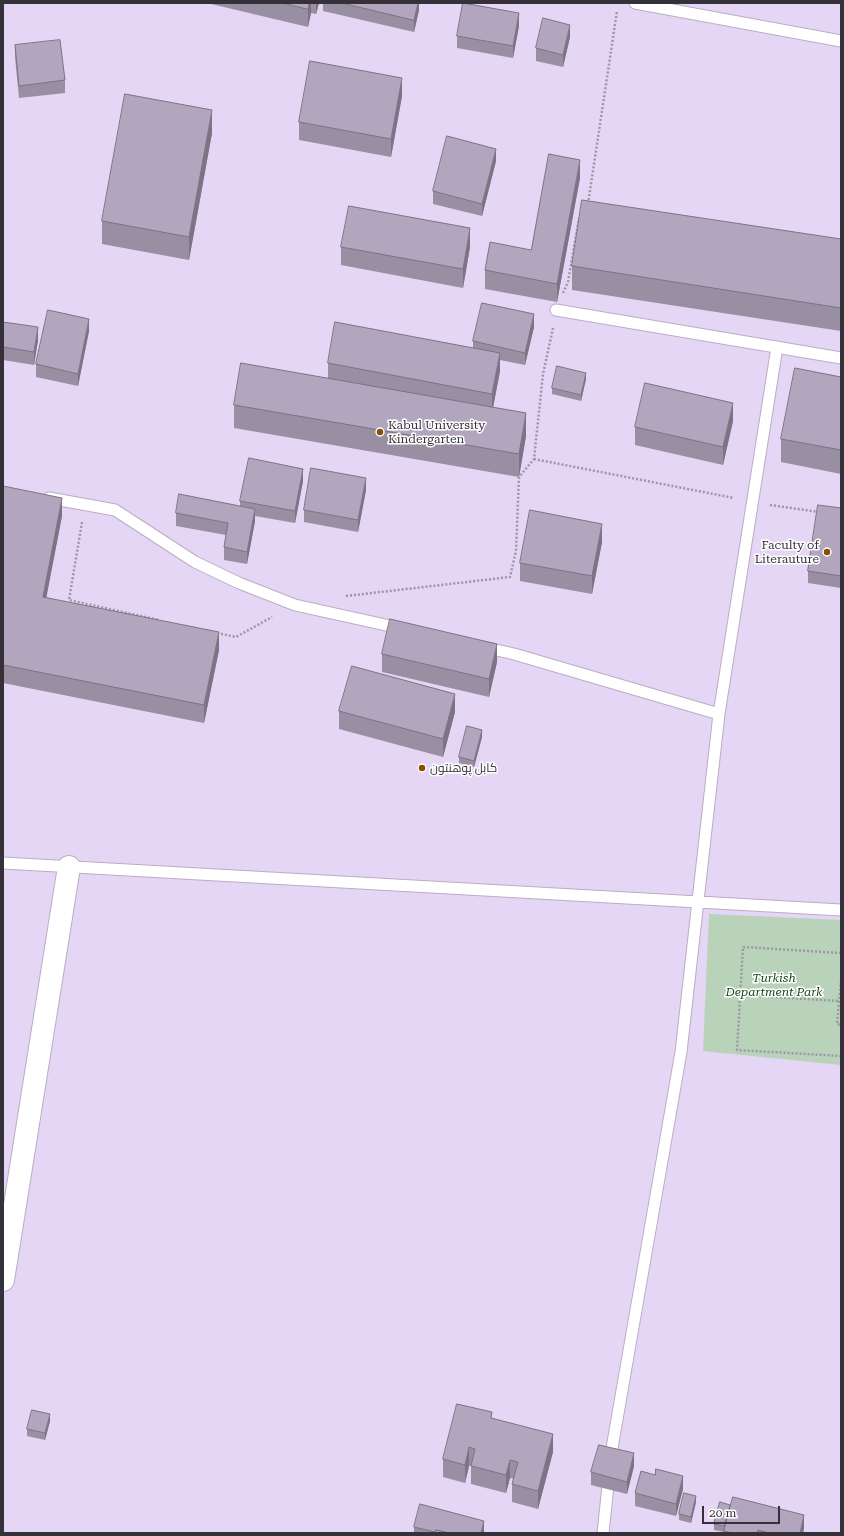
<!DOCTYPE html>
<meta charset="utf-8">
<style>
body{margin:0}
#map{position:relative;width:844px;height:1536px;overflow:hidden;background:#eee3fb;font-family:"Roboto Serif",serif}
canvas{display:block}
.frame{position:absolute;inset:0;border:4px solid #35313a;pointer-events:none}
.scale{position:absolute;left:702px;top:1506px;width:78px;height:18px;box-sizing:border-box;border:2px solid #35313a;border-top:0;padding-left:5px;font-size:12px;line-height:14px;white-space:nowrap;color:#35313a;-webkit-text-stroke:3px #fff;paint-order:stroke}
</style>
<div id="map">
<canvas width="844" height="1536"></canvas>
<div class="frame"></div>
<div class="scale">20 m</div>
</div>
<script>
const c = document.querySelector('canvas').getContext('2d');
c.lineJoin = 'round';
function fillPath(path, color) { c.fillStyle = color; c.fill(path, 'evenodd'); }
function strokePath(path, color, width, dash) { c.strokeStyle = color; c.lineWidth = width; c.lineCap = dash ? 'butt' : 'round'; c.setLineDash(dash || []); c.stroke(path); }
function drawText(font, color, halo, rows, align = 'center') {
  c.font = font + ' "Roboto Serif",Cairo,serif'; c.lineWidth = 3; c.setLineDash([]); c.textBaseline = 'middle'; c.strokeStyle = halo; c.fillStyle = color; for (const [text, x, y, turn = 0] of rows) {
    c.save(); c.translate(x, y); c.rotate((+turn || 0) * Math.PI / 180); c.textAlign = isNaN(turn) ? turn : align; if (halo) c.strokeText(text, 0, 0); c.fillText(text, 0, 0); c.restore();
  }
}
const built = new Path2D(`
 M3,3H841V1533H3Z`);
const green = new Path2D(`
 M709,914L841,920V1065L703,1051Z`);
const path = new Path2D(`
 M588,204L617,11
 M563,293L568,282L579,218
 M534,459L734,498
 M770,505L819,512
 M82,522L69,600L159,620
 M346,596L510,577L516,551L519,477L534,459L543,374L553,328
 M217,633L236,637L272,617
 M841,953L743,947L737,1050L841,1056
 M841,981L837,1024L841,1025
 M740,995L839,1001`);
const lane = new Path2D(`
 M635,3L841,41
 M556,310L841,358
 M49,498L115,510L195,562L239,583L295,605L404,629
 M483,647L514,654L719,714
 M3,863L841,910
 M603,1533L612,1448L681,1052L719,714L777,347`);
const street = new Path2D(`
 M3,1280L69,867`);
const wall = new Path2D(`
 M207,3H319L316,14L311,13L308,27Z
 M323,3H419V10L414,32L323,11Z
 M519,26L513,58L457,48V36Z
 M570,37L563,67L536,61V48Z
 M15,45L65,80V93L19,98L15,57Z
 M402,96L391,157L299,140V122Z
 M212,133L189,260L102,244V221Z
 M496,161L482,216L433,204V191Z
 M580,178L557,302L485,289V270L531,250Z
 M841,239V331L572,290V266Z
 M341,247H470L463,288L341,265Z
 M3,322L38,340L34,365L3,360Z
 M534,327L525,365L500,360V371L493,407L526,436L519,477L234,428V405L328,378V363L473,348V341Z
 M89,331L78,386L36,377V364Z
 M841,377V474L781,462V439Z
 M586,379L581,401L552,394V388Z
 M733,421L723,465L635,445V427Z
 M303,481L295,523L255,516V521L247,564L224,560V547L226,535L176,526V513L240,506V501Z
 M3,486L62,516L46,597L219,650L204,723L3,683Z
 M366,490L358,532L304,522V510Z
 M841,508V588L808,583V571Z
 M602,542L592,594L520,581V563Z
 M382,654L497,662L489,697L382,672Z
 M339,711L455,712L443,757L339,729Z
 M482,737L474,767L459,763V757Z
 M492,1419L553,1452L538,1509L512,1502V1484L514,1479L510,1478L506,1493L471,1484V1466H469L465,1483L443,1477V1459Z
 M50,1421L45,1440L27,1436V1429Z
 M634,1466L627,1494L591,1485V1472Z
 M683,1489L676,1516L635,1506V1493Z
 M696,1502L691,1523L679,1520V1514Z
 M730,1509L804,1528L803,1533H724V1532L714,1530V1524Z
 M414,1527L484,1533H414Z`);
const shadedWall = new Path2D(`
 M309,3H311V13L308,27V9Z
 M316,3H319L316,14Z
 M418,3H419V10L414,32V20Z
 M519,13V26L513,58V46Z
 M570,25V37L563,67V55Z
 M402,78V96L391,157V139Z
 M212,110V133L189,260V237Z
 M496,149V161L482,216V204Z
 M580,160V178L557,302V284Z
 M470,228V247L463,288V269Z
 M534,314V327L525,365V353Z
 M89,319V331L78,386V374Z
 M38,327V340L34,365V352Z
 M500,353V371L492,413V394Z
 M586,373V379L581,401V395Z
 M733,403V421L723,465V447Z
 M526,413V436L519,477V454Z
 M303,469V481L295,523V511Z
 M366,478V490L358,532V520Z
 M62,498V516L43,615V597Z
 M255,509V521L247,564V552Z
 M602,524V542L592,594V576Z
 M219,632V650L204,723V705Z
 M497,644V662L489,697V679Z
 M455,694V712L443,757V739Z
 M482,730V737L474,767V761Z
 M50,1414V1421L45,1440V1433Z
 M553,1434V1452L538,1509V1491Z
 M469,1447V1466L465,1483V1465Z
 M634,1453V1466L627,1494V1482Z
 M510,1460V1478L506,1493V1475Z
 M683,1476V1489L676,1516V1504Z
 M696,1496V1502L691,1523V1517Z
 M730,1505V1511L724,1532V1526Z
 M804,1515V1528L803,1533H800Z
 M484,1521V1533H481Z`);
const building = new Path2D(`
 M283,3H309L308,9Z
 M342,3H418L414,20Z
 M463,3L519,13L513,46L457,36Z
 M543,18L570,25L563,55L536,48Z
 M60,40L65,80L19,86L15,45Z
 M310,61L402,78L391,139L299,122Z
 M125,94L212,110L189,237L102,221Z
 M447,136L496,149L482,204L433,191Z
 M549,154L580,160L557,284L485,270L490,242L531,250Z
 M582,200L841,239V308L572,266Z
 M349,206L470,228L463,269L341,247Z
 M482,303L534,314L525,353L473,341Z
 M48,310L89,319L78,374L36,364Z
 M3,322L38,327L34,352L3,347Z
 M335,322L500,353L492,394L328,363Z
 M241,363L526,413L519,454L234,405Z
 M557,366L586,373L581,395L552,388Z
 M795,368L841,377V450L781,439Z
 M645,383L733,403L723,447L635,427Z
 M249,458L303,469L295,511L240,501Z
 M311,468L366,478L358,520L304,510Z
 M3,486L62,498L43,597L219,632L204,705L3,665Z
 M179,494L255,509L247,552L224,547L228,523L176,513Z
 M818,505L841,508V576L808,571Z
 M530,510L602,524L592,576L520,563Z
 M390,619L497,644L489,679L382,654Z
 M352,666L455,694L443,739L339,711Z
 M467,726L482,730L474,761L459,757Z
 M457,1404L492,1412L491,1418L553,1434L538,1491L512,1484L518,1462L510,1460L506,1475L471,1466L475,1449L469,1447L465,1465L443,1459Z
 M32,1410L50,1414L45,1433L27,1429Z
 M599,1445L634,1453L627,1482L591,1472Z
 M656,1469L683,1476L676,1504L635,1493L641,1471L655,1475Z
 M684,1493L696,1496L691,1517L679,1514Z
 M733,1497L804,1515L800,1533H769L758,1530L757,1533H732L724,1531Z
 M720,1502L730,1505L724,1526L714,1524Z
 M420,1504L484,1521L481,1533H449L436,1530L435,1532L414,1527Z
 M436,1530L449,1533H435Z`);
const markers = [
 [380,432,4,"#894f06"],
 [827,552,4,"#894f06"],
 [422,768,4,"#894f06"]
];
const poiNames = [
 ["Kabul University",388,425],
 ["Kindergarten",388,439],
 ["Faculty of",819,545,"right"],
 ["Literauture",819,559,"right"],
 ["کابل پوهنتون",430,768]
];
const parkNames = [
 ["Turkish",774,978],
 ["Department Park",774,992]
];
fillPath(built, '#e4d6f4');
fillPath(green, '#b8d3b9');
strokePath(lane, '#b9aec5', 13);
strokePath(street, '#b9aec5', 24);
strokePath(path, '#9e96a7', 2.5, [2, 2]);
strokePath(lane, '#fff', 11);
strokePath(street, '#fff', 22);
fillPath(wall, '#988fa3');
fillPath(shadedWall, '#7c7484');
fillPath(building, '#b1a6bd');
strokePath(building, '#7c7484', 1);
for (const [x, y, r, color] of markers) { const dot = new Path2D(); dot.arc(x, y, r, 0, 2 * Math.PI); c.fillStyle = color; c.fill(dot); strokePath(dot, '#fff', 1.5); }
drawText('12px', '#35313a', '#fff', poiNames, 'left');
drawText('italic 12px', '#1a431e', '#fff', parkNames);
</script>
